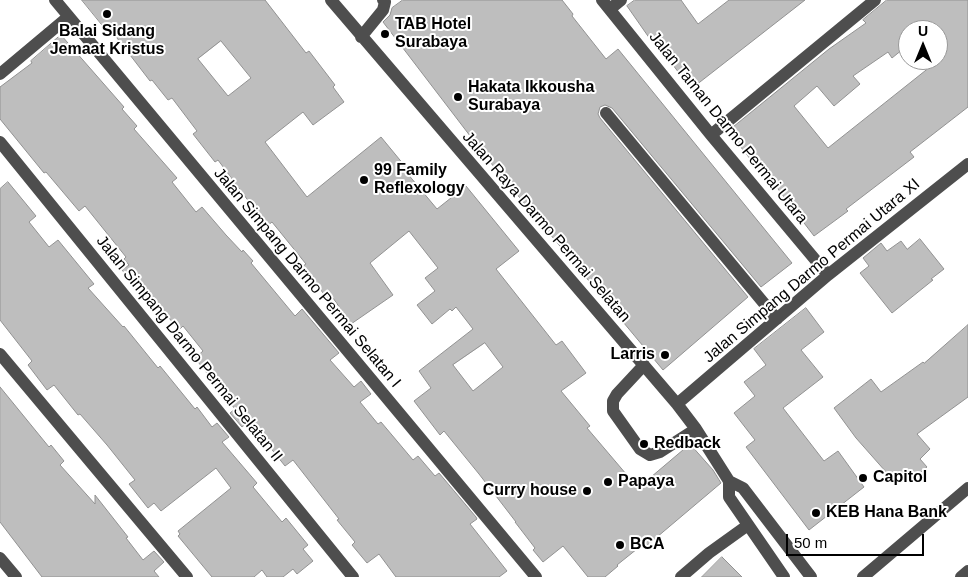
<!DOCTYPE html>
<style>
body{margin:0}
#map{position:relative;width:968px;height:577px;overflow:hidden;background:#fff;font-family:Arial,sans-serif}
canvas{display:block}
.north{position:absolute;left:898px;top:20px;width:50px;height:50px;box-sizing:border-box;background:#fff;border:1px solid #999;border-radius:50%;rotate:0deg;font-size:14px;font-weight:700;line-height:20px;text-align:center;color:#000}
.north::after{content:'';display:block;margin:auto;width:18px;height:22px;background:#000;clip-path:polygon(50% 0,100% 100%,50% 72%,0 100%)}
.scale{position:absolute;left:786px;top:534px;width:138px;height:22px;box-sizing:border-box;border:2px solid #000;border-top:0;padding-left:6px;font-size:15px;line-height:18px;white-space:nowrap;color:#000;-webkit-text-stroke:4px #fff;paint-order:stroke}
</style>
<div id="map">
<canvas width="968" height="577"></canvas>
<div class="north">U</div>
<div class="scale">50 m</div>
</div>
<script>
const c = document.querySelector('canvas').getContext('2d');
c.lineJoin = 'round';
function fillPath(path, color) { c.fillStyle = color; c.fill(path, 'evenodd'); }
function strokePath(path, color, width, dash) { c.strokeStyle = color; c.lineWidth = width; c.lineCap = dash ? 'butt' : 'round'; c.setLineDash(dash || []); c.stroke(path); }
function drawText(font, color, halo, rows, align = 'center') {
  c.font = font + ' Arial,sans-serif'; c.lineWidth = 4; c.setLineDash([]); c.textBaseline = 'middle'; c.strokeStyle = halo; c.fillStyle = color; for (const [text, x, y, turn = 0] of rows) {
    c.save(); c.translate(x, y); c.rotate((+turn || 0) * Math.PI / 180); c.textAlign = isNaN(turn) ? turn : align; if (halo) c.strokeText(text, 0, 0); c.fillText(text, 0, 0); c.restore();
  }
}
const building = new Path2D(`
 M82,0H265L306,53L309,51L335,85L333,87L344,102L313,125L303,112L265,142L307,197L381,137L409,171L407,173L437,209L466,186L519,251L496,269L556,345L562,341L586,373L561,391L590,426L587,428L638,488L690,444L713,470L721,483L644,548L642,545L617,565L618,566L605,577H588L563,546L543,562L533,550L535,548L515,522H516L479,474L444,431L440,435L414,401L431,388L419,371L473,329L456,307L452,311L450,309L432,324L417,305L435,291L425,278L438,268L409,231L370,263L393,295L351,324L333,298L329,301L303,266L306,264L272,222L267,226L218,160L215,162L193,134L197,131L172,98L168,100L152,80L150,81L107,25L104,27ZM221,41L251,78L228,96L198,59ZM485,343L503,367L473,391L453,365Z
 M403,0H562L573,14L572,16L606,59L618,49L792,263L761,287L612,108L605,105L600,107L598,114L600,118L748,297L663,370L490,162L383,22L390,15L392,8Z
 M635,0H681L698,24L729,0H805L691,89L652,37L650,39L627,6Z
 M887,0H968V107L910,152L914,157L846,209L848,211L814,236L762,168L759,170L728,131L829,49L866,23L863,20ZM908,30H938V47L945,55L828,148L794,106L817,86L834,106L860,84L853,76L888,52L892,58L908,45Z
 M61,35L124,107L122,109L137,126L134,129L177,178L172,182L196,212L202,207L226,235L242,252L243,250L253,261L251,263L295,316L302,309L339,353L330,360L354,387L361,381L371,394L360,402L378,424L381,422L413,460L418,456L435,476L439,473L476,517L477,519L470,524L507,571L499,577H396L379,554L367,563L352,545L355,542L337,520L339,519L293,460L285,466L249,421L242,427L230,413L235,409L195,358L203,351L183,326L179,330L159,306L158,307L140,284L136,287L122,270L129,265L124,259L126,257L85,206L79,211L46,172L44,173L0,119V87L32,63L31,61Z
 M8,182L36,216L29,222L49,247L58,240L94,284L88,288L123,327L124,326L158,368L160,366L195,409L197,407L212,427L217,423L229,437L222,442L257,483L253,487L282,522L286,518L308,545L303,549L313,561L297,574L293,569L283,577H267L262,570L254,577H212L178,536L180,534L178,531L231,488L216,468L161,511L154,503L148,508L129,484L135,480L107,445L80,414L78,415L54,385L47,390L28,365L32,361L0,320V189Z
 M920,239L944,269L931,279L933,280L892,313L860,273L869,266L863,258L881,243L887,251L901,241L907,249Z
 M806,308L824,332L801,350L823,377L783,408L824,461L838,451L864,487L809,530L746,447L755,440L734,413L755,396L744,382L766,365L754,349Z
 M968,325V397L917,434L930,449L920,459L927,467L909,482L902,474L894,481L856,438L834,408L871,379L881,392L923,362L924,363Z
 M0,387L49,447L51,445L64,461L60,465L95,504V495L128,537L126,538L143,560L154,551L164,562L154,571L159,577H42L0,522Z
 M722,557L742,577H702Z`);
const minor = new Path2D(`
 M55,0L536,577
 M331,0L677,404L696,429L729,481V497L784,577
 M602,0L711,135L828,275
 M610,9L621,0
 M361,37L383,10L385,2L383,0
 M0,74L68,17
 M606,113L777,319
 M711,135L875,0
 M0,142L353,577
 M0,354L187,577
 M644,365L617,394L613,401V411L640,449L650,455L660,452L696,429
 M677,404L828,275L968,164
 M729,481L743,488L811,577
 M0,558L16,577
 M681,577L709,553L748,525
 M863,577L968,488
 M961,577L968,571`);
const markers = [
 [107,14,5,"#000"],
 [385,34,5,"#000"],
 [458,97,5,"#000"],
 [364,180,5,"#000"],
 [665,355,5,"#000"],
 [644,444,5,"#000"],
 [863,478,5,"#000"],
 [608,482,5,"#000"],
 [587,491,5,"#000"],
 [816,513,5,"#000"],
 [620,545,5,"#000"]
];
const poiNames = [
 ["TAB Hotel",395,25],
 ["Surabaya",395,43],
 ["Balai Sidang",107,32,"center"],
 ["Jemaat Kristus",107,50,"center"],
 ["Hakata Ikkousha",468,88],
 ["Surabaya",468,106],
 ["99 Family",374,171],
 ["Reflexology",374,189],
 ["Larris",655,355,"right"],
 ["Redback",654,444],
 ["Capitol",873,478],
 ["Papaya",618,482],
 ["Curry house",577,491,"right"],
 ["KEB Hana Bank",826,513],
 ["BCA",630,545]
];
const streetNames = [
 ["Jalan Taman Darmo Permai Utara",728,128,51],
 ["Jalan Raya Darmo Permai Selatan",546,227,49],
 ["Jalan Simpang Darmo Permai Utara XI",812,271,-40],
 ["Jalan Simpang Darmo Permai Selatan I",307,278,50],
 ["Jalan Simpang Darmo Permai Selatan II",189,349,51]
];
fillPath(building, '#bebebe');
strokePath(building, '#929292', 1);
strokePath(minor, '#4e4e4e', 12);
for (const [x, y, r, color] of markers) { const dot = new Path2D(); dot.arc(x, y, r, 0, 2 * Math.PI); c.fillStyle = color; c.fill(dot); strokePath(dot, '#fff', 2); }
drawText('bold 16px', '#000', '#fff', poiNames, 'left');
drawText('16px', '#000', '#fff', streetNames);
</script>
